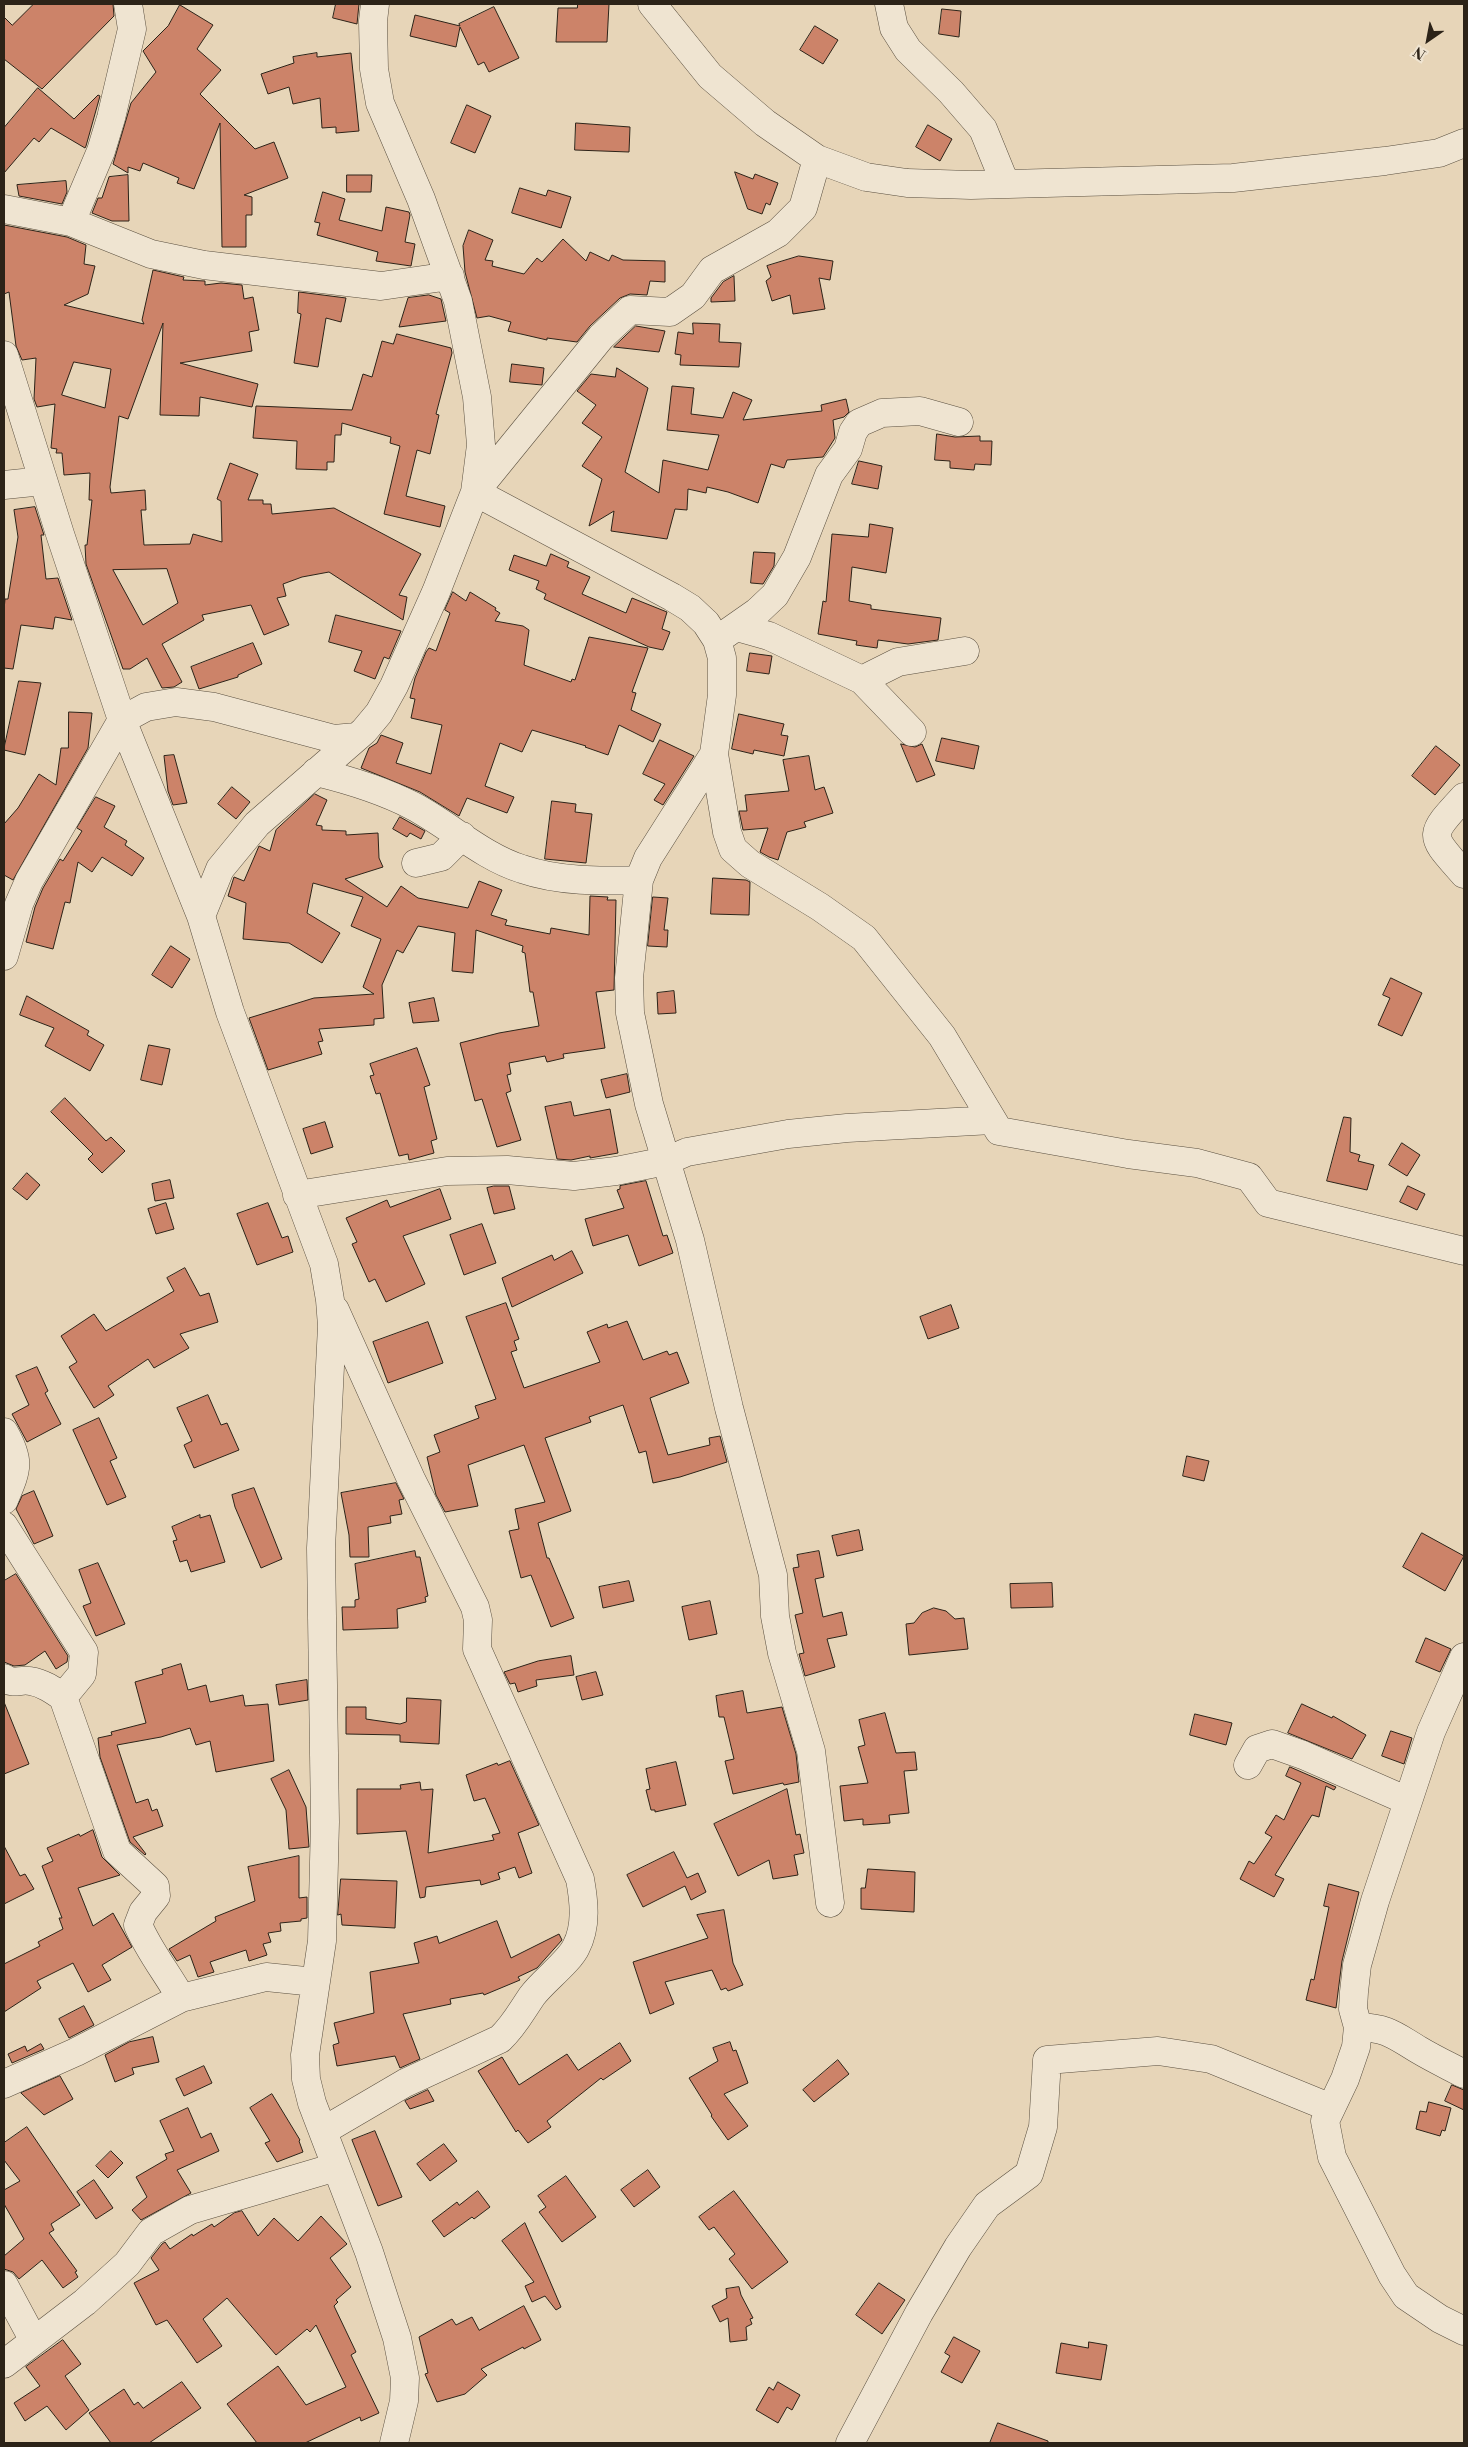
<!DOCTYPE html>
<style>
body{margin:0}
#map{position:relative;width:1468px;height:2447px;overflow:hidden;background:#e7d5b8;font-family:"Libre Bodoni",serif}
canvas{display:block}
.frame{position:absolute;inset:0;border:5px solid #2c2318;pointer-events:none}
.north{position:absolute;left:1403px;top:15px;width:50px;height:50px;-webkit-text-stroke:4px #efe4d1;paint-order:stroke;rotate:213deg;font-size:14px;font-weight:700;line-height:20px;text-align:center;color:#2c2318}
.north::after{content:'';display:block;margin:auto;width:18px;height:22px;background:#2c2318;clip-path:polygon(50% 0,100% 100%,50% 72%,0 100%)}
</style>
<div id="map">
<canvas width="1468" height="2447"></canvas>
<div class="frame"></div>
<div class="north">N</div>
</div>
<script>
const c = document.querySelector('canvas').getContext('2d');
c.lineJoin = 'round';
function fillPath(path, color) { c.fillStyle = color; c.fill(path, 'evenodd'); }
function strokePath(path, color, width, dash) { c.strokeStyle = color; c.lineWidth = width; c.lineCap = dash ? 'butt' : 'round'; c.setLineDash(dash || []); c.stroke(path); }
const building = new Path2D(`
 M34,4H113L114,16L42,89L4,59V17L12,25Z
 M336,4H359L357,24L333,18Z
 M578,4H609L607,42H556L558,8H577Z
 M180,5L213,25L197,49L221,70L200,94L255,149L274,142L288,178L244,195L252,197V215H246V247H222L220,123L194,189L177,183L179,178L143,163L140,171L128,167V173L113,164L131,103L156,72L143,51L168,26Z
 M494,7L519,58L489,72L484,62L478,65L460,27L456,47L410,36L415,15L460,26L459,24Z
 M942,9L961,11L959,37L939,34Z
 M815,26L838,40L823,64L800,50Z
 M317,53V57L351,53L359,131L336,133V127L322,128L320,98L293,104L289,87L268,94L261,74L294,63L293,57Z
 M38,88L74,119L98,95L100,96L86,146L85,148L51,128L39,142L34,138L4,173V128Z
 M467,105L491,116L475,153L451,143Z
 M576,123L630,127L629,152L575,150Z
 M928,125L952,139L940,161L916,147Z
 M735,172L753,179L755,174L778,183L770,205L766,203L762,214L748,209Z
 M128,175L129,221H112L92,213L98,198H102L109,177Z
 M347,175H372L371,192H347Z
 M66,181L67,192L62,204L19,196L17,185Z
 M520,188L546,196L548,190L571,197L561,228L512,213Z
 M323,192L345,199L339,220L382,231L386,207L409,212L410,215L405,242L415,244L411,266L376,261L378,252L317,235L320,223L315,222Z
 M4,225L67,237L86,245L84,264L95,266L88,294L64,305L144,324L142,320L153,270L184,277L183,280L205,281V285L221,283L242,285L244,299L253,297L259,330L249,332L252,351L180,363L258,384L252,407L200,397L199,416L160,415L163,323L128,419L119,416L110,487L111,493L145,490L146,510H141L144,545L190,544L193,534L222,542L221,501L217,499L230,463L258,474L248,500H263V504H271L272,514L334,508L421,554L399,595L407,597L403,620L329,572L302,577L283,584L286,596L277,598L289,625L264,635L251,605L202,615L204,620L162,644L182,682L174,687L162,688L147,658L130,669H123L86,564L85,545H87L92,500H89L90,473L64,475L62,453H56L57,449L51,448L55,404L37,407L34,399L36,358L22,360L16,346L9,292L4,294ZM74,362L111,369L105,408L62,395ZM167,569L178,603L143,625L113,570Z
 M469,230L493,240L485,260L493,261L492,266L524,274L537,258L542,262L563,239L586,261L590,252L609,261L612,255L623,260L665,261V282L650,281L647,295L630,294L620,298L590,326L577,342L547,338V340L508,331L511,322L489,316L477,318L465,272L463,246Z
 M799,256L833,261L830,280L819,278L825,309L793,314L790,295L772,301L766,281L771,277L767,266Z
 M734,276L735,301L711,302V298L723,282Z
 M299,292L346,298L341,322L326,318L318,367L294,363L301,314L298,313Z
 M429,295L441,299L446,321L399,327L408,298Z
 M693,323L720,324L719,342L741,343L739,367L680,365L681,355L675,354L678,332L693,334Z
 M636,326L665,331L659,352L614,347Z
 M397,334L451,348L452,353L436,414L439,415L430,454L417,450L406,496L445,506L440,527L384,514L400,446L390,443L391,437L342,423L341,435H335L334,462H327V470L296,469L297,441L253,438L256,406L352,410L363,374L372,377L382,341L393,344Z
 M512,364L544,368L542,385L510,382Z
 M617,368L648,388L625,472L659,493L663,460L708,470L719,435L667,430L672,386L694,388L691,414L723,418L733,392L752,400L743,420L822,411L821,405L846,399L849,412L844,417L833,420L835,438L823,457L787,460L784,468L771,464L758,503L728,492L707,487L706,493L688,489L687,510L675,509L667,539L611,531L614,511L589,526L602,479L582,466L602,437L582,423L596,405L577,391L591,374L615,377Z
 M937,434L955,437L980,436V441H992L991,465L975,464L974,470L950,468V461L935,460Z
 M859,461L882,466L878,489L852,484Z
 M35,507L44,535H41L46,579L58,578L72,620L55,617L53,629L21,625L13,669L4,668V610L5,599H8L18,537L14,510Z
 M870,524L893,528L886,573L852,567L849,601L871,605V609L941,618L938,640L908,644L878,640L877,648L856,645L857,641L818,634L823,601L826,602L832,534L868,537Z
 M754,552L775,553L774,566L763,584L751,583Z
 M551,554L569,562L567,567L590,577L582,594L626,613L632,598L667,612L662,629L670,632L663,650L649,647L544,599L546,594L536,589L539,581L509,570L514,555L546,566Z
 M453,592L466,601L470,592L496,608L495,610L500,613L495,621L523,626L529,630L524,665L571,682L572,679L575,680L589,637L648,648L632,692L636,693L631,710L661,724L653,742L619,725L608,755L585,747L586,746L532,730L522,752L500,743L485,786L514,797L507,813L467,798L459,816L420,792L361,768L369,748L377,743L381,735L403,743L396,763L431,774L442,725L411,718L415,699L410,698L415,678L426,652L429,648L436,651L450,613L445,610Z
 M336,615L401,631L389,659L384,657L375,679L354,671L362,651L329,642Z
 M253,643L262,664L238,675V677L199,689L191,667Z
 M750,653L772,656L769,674L747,671Z
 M19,681L41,683L25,755L4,750Z
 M69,712L92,713L88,748L13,880L4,875V824L18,808L39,774L56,785L61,748H68Z
 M739,714L784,724L781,735L788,736L784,756L754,750L753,754L732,749Z
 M942,738L979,746L974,769L936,761Z
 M660,740L694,756L663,805L654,800L665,784L643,774Z
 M901,744L915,747L922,744L935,775L917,782Z
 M1436,746L1460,765L1435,795L1412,776Z
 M174,755L187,803L173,805L168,791L164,756Z
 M809,756L815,790L824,787L833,813L804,822L806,827L787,832L778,860L769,857L760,852L768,828L743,830L739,811H747L745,795L789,791L783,760Z
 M232,787L250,802L236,819L218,804Z
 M315,794L327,800L316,825L322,826V830L346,831V835L378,833L379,858L383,867L345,879L387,907L401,886L418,898L468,908L479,881L502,890L491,915L507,920L505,925L550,934L551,928L589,935L590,896L608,897L607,900H616L614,990L596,992L605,1048L563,1054L564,1058L547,1062L545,1056L509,1063L511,1074L507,1075L511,1091L506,1093L521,1140L497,1147L482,1099L475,1101L460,1043L499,1033L539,1026L533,992H530L525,953L522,952L523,946L476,930L473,973L452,971L455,933L418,926L403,953L397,950L382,985L384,1018L374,1019V1025L319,1029L323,1041L318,1042L322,1054L268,1070L249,1018L314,998L374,994L363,987L381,939L351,926L363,897L313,883L307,913L340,933L322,963L289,943L243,939L246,903L228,896L234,877L244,881L259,846L270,851L276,830Z
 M96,797L115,806L104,827L127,841L125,845L144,858L132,876L102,857L92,872L78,862L70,903L65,902L53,949L26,942L35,907L43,888L60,859L63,861L82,831L77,828Z
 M552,801L576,804L575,812L592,814L586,863L545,859Z
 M400,817L425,831L421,839L410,833L407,837L393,829Z
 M713,878L746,880L750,882L749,915L711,914Z
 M653,897L668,898L664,930H668L667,947L648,946Z
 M171,946L190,959L172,988L152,975Z
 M1391,978L1422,993L1402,1036L1378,1025L1390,998L1383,995Z
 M674,991L676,1013L658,1014L657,993Z
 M27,996L89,1031L87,1035L104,1045L90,1071L45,1046L54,1028L20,1015Z
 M434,998L439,1021L413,1023L409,1003Z
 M149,1045L170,1049L162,1085L141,1080Z
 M417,1048L430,1085L424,1087L437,1139L431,1141L434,1153L409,1160L408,1154L399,1156L380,1093L376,1094L370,1076L374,1075L370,1064Z
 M627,1074L630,1092L606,1098L601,1080Z
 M65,1098L106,1141L111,1137L125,1151L102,1173L88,1159L93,1154L51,1112Z
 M571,1102L574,1116L610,1109L618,1153L590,1158V1156L571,1160L557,1159L545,1107Z
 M1344,1117L1351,1118L1350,1152L1360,1155L1358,1161L1374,1165L1367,1190L1327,1181Z
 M325,1122L333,1147L311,1154L303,1129Z
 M1402,1143L1420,1155L1407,1176L1389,1165Z
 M27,1173L40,1185L27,1200L13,1189Z
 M170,1180L174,1198L155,1201L152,1184Z
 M646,1181L663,1236L667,1235L673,1253L639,1266L628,1235L593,1246L585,1219L624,1208L617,1190L620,1189V1186Z
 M494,1186H509L515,1209L494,1214L487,1188Z
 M1408,1186L1425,1194L1417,1210L1400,1202Z
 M440,1189L451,1219L403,1236L425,1284L386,1302L375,1279L369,1282L352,1244L357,1242L346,1218L387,1200L390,1207Z
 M166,1203L174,1229L156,1234L148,1209Z
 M268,1203L282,1238L288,1236L293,1252L257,1265L237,1214Z
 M482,1224L496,1263L464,1275L450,1235Z
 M572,1251L583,1273L512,1307L502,1278L552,1255L554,1260Z
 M185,1268L200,1296L209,1293L218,1322L180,1334L189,1348L154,1368L148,1359L108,1386L114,1395L94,1408L69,1367L77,1362L61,1336L94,1314L106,1331L174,1291L167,1278Z
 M506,1303L519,1339L514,1341L517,1350L511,1352L524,1388L600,1362L587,1332L607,1324L608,1328L627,1321L643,1360L667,1351L669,1355L677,1352L689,1383L650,1398L668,1455L710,1445L709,1438L720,1436L727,1462L680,1477L653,1483L646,1451L639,1453L623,1405L589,1417L591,1422L545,1438L571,1511L538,1523L547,1558H549L574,1618L551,1627L531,1575L521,1578L509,1531L519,1529L515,1509L545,1502L524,1445L468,1465L478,1506L445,1512L436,1495L427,1457L440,1452L434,1435L479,1418L475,1406L496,1399L466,1317Z
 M951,1305L959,1328L928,1339L920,1317Z
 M428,1322L443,1363L388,1383L373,1342Z
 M37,1367L48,1391L45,1393L61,1424L27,1442L12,1414L29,1405L16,1376Z
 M208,1395L221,1425L227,1423L239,1450L194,1468L184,1445L192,1441L177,1408Z
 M99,1418L117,1458L110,1461L126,1497L107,1505L73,1430Z
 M1187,1456L1209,1461L1204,1481L1183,1476Z
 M396,1483L404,1499L399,1500L402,1514L390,1516L391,1523L368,1527L369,1557H350L349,1535L341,1493Z
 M254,1488L282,1559L261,1568L235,1507L232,1495Z
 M34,1491L53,1536L34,1544L16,1509L22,1496Z
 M200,1515V1518L210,1515L225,1562L191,1572L187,1560L180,1562L173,1541L177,1540L172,1527Z
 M859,1530L863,1550L837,1556L832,1536Z
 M1422,1533L1464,1556L1445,1591L1403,1567Z
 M415,1551L416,1557H420L428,1596L425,1597L426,1602L397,1609L398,1628L343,1630L342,1607H355V1600L359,1599L355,1564Z
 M819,1551L824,1577L815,1579L823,1617L842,1612L847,1635L827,1639L835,1667L805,1676L799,1654L804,1653L795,1615L803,1613L793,1568L799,1567L797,1555Z
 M98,1563L125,1624L96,1636L83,1606L91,1603L79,1570Z
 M16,1574L68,1656L67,1662L56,1669L45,1651L25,1665L14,1666L4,1662V1581Z
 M629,1581L634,1601L603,1608L599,1587Z
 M1052,1583L1053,1607L1011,1608L1010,1584Z
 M710,1601L717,1634L689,1640L682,1607Z
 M934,1608L946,1611L955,1619L964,1618L968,1649L909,1655L906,1624L914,1623L922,1613Z
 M1426,1638L1451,1649L1440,1672L1416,1662Z
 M571,1656L574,1675L536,1680L537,1686L518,1692L515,1683L510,1684L504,1672L538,1661Z
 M181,1664L188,1690L206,1685L210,1702L243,1695L245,1706L268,1704L274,1761L216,1772L210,1741L196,1745L190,1728L161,1737L117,1745L136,1803L148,1799L152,1811L157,1809L163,1826L133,1837L146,1854L145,1855L130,1842L100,1757L98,1738L112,1735L111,1732L146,1723L135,1682L163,1674L162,1670Z
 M596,1672L603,1695L582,1700L576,1677Z
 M307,1680L308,1700L279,1705L276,1685Z
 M743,1691L747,1713L782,1707L796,1754L799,1782L784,1785L783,1783L733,1794L725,1761L734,1759L724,1717H719L716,1696Z
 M407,1698L441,1700L439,1744L400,1742V1735L346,1734V1707H366V1719L400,1724L406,1722Z
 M4,1702L29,1764L4,1774Z
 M1302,1704L1332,1718L1333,1716L1366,1735L1352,1759L1288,1733Z
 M885,1713L896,1753L915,1752L917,1770L904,1771L909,1813L889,1815L890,1823L863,1825V1819L844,1821L840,1786L868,1783L858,1747L865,1745L859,1720Z
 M1195,1714L1232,1723L1226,1745L1190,1735Z
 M1391,1731L1412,1738L1404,1764L1382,1756Z
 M510,1761L539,1825L518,1833L532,1873L519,1878L515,1867L498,1873L500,1879L481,1885L480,1880L426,1887L425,1897L420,1898L406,1831L357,1834V1789H401L400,1785L420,1782L421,1790L433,1789L428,1853L494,1840L492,1835L500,1833L485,1798L474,1801L466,1775L497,1763L498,1765Z
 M676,1762L686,1805L655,1812V1810H651L646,1790L650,1789L646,1769Z
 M1290,1767L1336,1787L1334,1790L1326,1786L1319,1817L1312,1815L1275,1875L1284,1879L1274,1897L1240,1879L1249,1861L1254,1864L1272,1837L1265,1833L1276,1815L1284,1820L1301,1783L1286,1776Z
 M289,1770L306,1807L309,1847L289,1849L286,1810L271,1779Z
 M787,1789L796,1835L800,1834L804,1853L794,1855L798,1875L773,1879L769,1860L738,1876L714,1824Z
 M93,1830L102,1857L120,1875L78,1888L93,1926L113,1913L132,1947L102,1965L111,1980L88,1992L73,1963L37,1981L41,1988L4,2012V1964L40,1946L38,1942L63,1929L59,1918H62L42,1866L53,1861L47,1848L79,1834L80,1836Z
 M4,1846L20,1876L25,1874L34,1889L4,1904Z
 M674,1852L687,1878L698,1873L706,1892L691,1900L685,1886L643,1907L627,1875Z
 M299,1856V1898L307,1897V1918L301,1919V1921L280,1923L281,1931L268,1933L271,1942L263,1944L267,1955L249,1961L246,1950L210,1962L214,1972L198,1977L190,1955L177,1961L169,1949L216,1921L215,1917L255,1901L248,1867Z
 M868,1869L915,1872L914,1912L861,1909V1888H865Z
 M341,1879L397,1881L395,1928L342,1925L341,1914L338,1915Z
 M1329,1884L1359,1892L1342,1961L1336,2008L1306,2000L1311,1979L1314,1980L1319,1955L1329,1907L1324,1906Z
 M724,1910L733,1963L743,1985L728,1991L726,1988L721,1990L712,1970L665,1982L674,2004L650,2014L633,1962L708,1938L697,1915Z
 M497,1921L511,1958L559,1934L562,1940L537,1968L518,1977L520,1980L484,1995L483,1993L450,1999L451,2004L403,2014L420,2059L400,2068L395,2056L337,2066L333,2045L339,2043L334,2023L374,2013L370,1972L419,1963L414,1943L437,1936L439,1943Z
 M84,2006L94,2025L69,2038L59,2019Z
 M153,2037L159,2062L132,2068L134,2074L115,2082L105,2055L129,2042Z
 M730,2042L733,2051L736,2050L748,2083L724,2094L748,2126L728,2140L711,2116L712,2115L689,2078L718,2061L713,2048Z
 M620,2043L631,2061L603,2080L601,2078L547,2121L551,2127L528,2143L518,2130L516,2132L478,2071L502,2057L519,2085L567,2054L578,2070Z
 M41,2044L44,2049L12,2063L8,2054L25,2046L27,2051Z
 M838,2060L849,2074L814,2102L803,2090Z
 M204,2066L212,2083L184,2096L176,2079Z
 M60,2076L73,2099L44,2115L21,2093Z
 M1452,2085L1464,2090V2110L1445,2101Z
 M428,2090L434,2101L410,2109L405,2101Z
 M272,2094L300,2140L299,2141L303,2152L277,2162L265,2143L270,2141L250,2108Z
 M1429,2102L1451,2108L1445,2131L1442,2130L1440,2136L1416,2129L1420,2111L1426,2112Z
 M188,2108L201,2138L211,2133L219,2151L177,2170L191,2193L141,2220L132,2210L147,2197L136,2177L167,2159L165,2154L174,2151L160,2121Z
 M27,2127L80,2205L51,2224L54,2230L49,2233L77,2271L75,2272L78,2277L63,2288L42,2260L19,2279L13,2272L4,2269V2256L24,2239L4,2204V2190L20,2181L4,2160V2143Z
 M375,2131L402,2197L378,2206L352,2140Z
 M444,2144L457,2161L430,2181L417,2164Z
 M111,2151L123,2163L108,2178L96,2166Z
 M648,2170L660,2187L634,2207L621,2190Z
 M566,2176L596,2217L562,2242L539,2212L546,2207L538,2196Z
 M94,2180L113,2208L96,2219L77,2192Z
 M478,2191L490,2207L474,2219L472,2217L444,2237L432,2221L457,2202L459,2205Z
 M734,2191L788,2262L752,2289L729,2259L735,2254L714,2227L709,2230L699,2217Z
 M242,2211L258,2236L274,2218L298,2241L321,2216L347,2244L330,2258L351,2287L336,2300L338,2302L334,2306L356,2352L351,2355L379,2413L361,2421L360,2417L305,2443H257L227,2404L278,2366L306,2405L346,2387L316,2325L310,2332L307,2329L276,2355L227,2298L203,2319L222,2346L197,2363L167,2320L156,2325L134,2283L159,2270L151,2258L162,2244L165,2242L170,2249L192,2234L193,2236L212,2224L214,2227L234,2213Z
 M525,2223L561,2307L556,2310L545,2296L532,2302L525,2286L534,2282L502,2241Z
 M879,2283L905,2300L882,2334L856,2315Z
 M739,2287L741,2295L753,2318L750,2319L752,2324L746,2327L747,2340L730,2342L728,2318L720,2322L712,2306L727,2298L726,2289Z
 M524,2306L541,2340L524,2349L523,2347L481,2369L487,2375L465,2394L437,2402L425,2374L428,2373L419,2337L452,2319L456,2325L472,2317L479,2330Z
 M954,2337L980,2351L962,2383L941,2372L950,2356L945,2353Z
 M63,2340L81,2364L65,2376L89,2410L66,2430L47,2406L25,2421L14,2403L40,2386L26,2367Z
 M1089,2342L1107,2345L1101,2380L1056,2373L1061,2343L1088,2348Z
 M182,2382L201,2408L149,2443H111L89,2413L124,2389L134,2405L138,2402L143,2408Z
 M778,2382L800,2395L792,2410L787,2407L778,2423L756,2410L769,2387L773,2390Z
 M998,2423L1048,2441V2443H990Z`);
const minor = new Path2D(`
 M652,4L710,76L765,123L817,159L866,177L907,183L971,185L1233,178L1385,161L1439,153L1464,143
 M889,4L894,28L908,50L951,92L983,129L1005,183
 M817,159L803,208L778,233L712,270L693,296L670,312L630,310L601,337L475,492L672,597L690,608L706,623L717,640L722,658V695L714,754L727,832L733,849L750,864L820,907L864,938L942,1036L999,1131L1128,1154L1197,1163L1249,1177L1268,1203L1464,1251
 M4,209L71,222L151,254L204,265L381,286L450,276
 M71,222L101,151L111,118L132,29L128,4
 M4,355L60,534L122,720L201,916L230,1012L324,1264L330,1300L332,1326L321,1548L325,1822L322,1941L305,2055L306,2079L312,2103L369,2252L397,2338L405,2378L404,2401L394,2443
 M4,485L43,481
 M737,627L769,636L862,680L912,732
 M717,640L757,612L775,595L797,557L829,475L848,449L853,432L859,423L882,413L920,411L959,422
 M862,680L898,662L965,651
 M714,754L648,858L639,880L629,978L630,1013L649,1104L690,1240L729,1408L773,1575L775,1616L782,1653L811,1751L830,1903
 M316,772C349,780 382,790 413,806C449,825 483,857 522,869C560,882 600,881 639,880
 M1464,797C1427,837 1429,834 1464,874
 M416,863L441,857L462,836
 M201,916L220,869L257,824L364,731L379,713L394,686L436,592L475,492L481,445L477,397L458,301L421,199L380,103L374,69L373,21L375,4
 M4,956L19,904L29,881L122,720L146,707L176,702L214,707L334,739L356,737
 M297,1195L447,1171L507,1170L574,1176L616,1171L666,1161L687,1152L788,1134L847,1128L992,1120
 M4,1432C21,1462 17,1469 4,1500
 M4,1526L84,1652L82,1674L63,1697
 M1464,1657L1431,1732L1375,1901L1357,1965L1354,1992L1353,2009L1358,2027L1356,2047L1345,2079L1325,2121L1332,2157L1392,2275L1406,2296L1440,2319L1464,2331
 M4,1678C14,1685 20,1679 30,1681C43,1683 53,1690 63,1697L117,1851L155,1886L156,1896L143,1912L138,1925C149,1951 167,1973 181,1998
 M1248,1765L1257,1749L1272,1744L1303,1755L1408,1801
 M1358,2027C1389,2028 1395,2036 1419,2050C1434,2059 1449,2066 1464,2074
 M4,2084L76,2052L181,1998L266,1977L315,1982
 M323,2131L405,2083L500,2039C514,2026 521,2012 532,1996C543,1981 569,1962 576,1947C587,1926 584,1901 580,1879L477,1649L478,1620L475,1607L411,1479L335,1310
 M4,2285L34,2341
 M4,2364L85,2302L127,2264L151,2232L190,2210L336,2167
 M850,2443L919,2313L958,2247L987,2205L1029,2174L1043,2127L1047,2060L1158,2051L1211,2059L1331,2108`);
fillPath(building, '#cc8369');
strokePath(building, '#2c2318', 1);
strokePath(minor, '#5b5040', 29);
strokePath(minor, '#efe4d1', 28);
</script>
